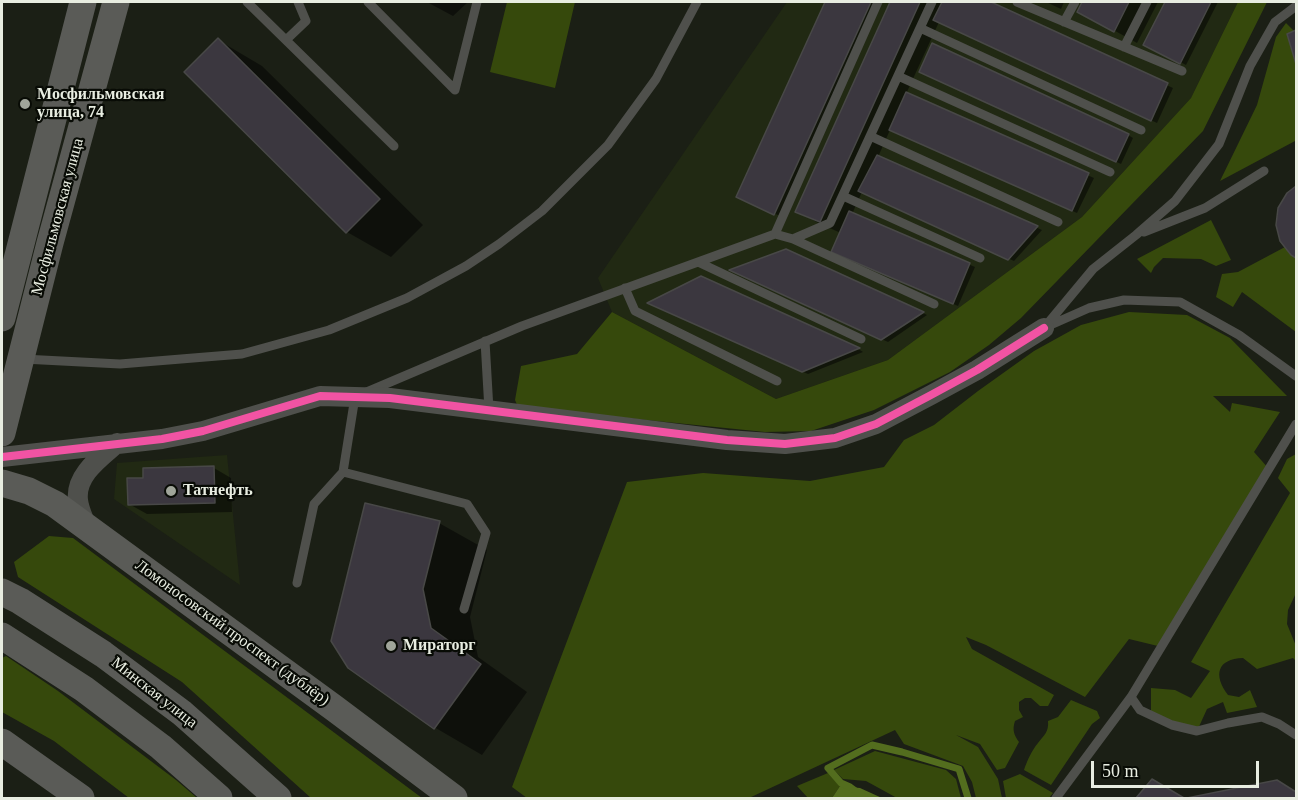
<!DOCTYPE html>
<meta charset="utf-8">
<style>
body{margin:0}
#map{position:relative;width:1298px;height:800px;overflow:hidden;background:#1b1f15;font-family:"Times New Roman",serif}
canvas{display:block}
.frame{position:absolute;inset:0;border:3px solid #e8ede1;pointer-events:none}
.scale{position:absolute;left:1091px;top:761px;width:168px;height:27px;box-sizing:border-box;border:3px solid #e8ede1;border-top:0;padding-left:8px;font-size:18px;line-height:21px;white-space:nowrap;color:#e8ede1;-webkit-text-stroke:4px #080b05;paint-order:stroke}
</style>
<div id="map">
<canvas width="1298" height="800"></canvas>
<div class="frame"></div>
<div class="scale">50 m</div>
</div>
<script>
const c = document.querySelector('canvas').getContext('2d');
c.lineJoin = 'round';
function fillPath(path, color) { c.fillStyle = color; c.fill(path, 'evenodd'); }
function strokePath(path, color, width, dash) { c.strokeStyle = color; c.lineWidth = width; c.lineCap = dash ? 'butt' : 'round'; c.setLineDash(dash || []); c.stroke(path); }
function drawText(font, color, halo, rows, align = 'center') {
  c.font = font + ' "Times New Roman",serif'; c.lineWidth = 4.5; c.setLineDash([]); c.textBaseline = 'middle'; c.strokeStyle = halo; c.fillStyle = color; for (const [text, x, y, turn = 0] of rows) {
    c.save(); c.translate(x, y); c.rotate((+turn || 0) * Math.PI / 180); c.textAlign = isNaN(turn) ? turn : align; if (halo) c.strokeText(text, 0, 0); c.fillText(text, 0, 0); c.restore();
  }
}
const built = new Path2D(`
 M787,2H1238L1191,98L1082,217L888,360L776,399L612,312L598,278Z
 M227,455L240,585L114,499L117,463Z`);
const green = new Path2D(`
 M507,2H575L555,88L490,72Z
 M1238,2H1267L1203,131L1021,318L989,345L950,372L874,410L811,431L765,432L518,407L515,400L521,366L577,354L612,312L776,399L888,360L1082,217L1191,98Z
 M1286,23L1294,31L1287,34L1296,64V142L1295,141L1220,181L1257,105L1276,37Z
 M1211,220L1231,260L1216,266L1201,259L1163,258L1154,267L1151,273L1137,259Z
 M1285,247L1291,255L1296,258V332L1242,292L1233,307L1216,297L1222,274L1238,272Z
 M1129,312L1187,315L1230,338L1287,396H1213L1230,412L1232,403L1280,412L1254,452L1269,469L1162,647L1129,639L1085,697L986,645L966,637L972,649L1054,695L1048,706H1040L1031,698H1025L1019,702V710L1023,717L1015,721C1012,730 1014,735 1019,742L1005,768L997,770L980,744L956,735L978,747L998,779L1002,798H976L972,782L963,766L904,744L895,730L749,798H527L512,787L627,482L703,473L810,481L884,467L904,440L934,425L978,391L1034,351L1081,325Z
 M1296,454V593L1288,610L1287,624L1296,646V661L1293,658L1257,669L1243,658C1217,659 1213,675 1228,695L1239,697L1250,690L1257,707L1227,713L1223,702L1207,709L1197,731L1151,715V688L1175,690L1191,698L1210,671L1191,662L1290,493L1278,478L1287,459Z
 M49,536L73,538L422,798H311L182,682L18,577L14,562Z
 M6,656L58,691L176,780L197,798H129L54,741L2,712V658Z
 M1071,700L1097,711L1100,718L1092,724L1051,785L1024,770C1027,761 1032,750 1038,743C1044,735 1049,732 1048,721L1058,717Z
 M875,751L946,770L956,779L961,798H897L866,781L843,779L834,770Z
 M828,773L840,786L832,798H808L797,786Z
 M1020,774L1053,793L1049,798H1006L1003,781Z`);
const water = new Path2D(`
 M840,786L860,788L882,798H832Z`);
const shadow = new Path2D(`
 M427,2H468L453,16Z
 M827,2H877L780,216L738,197Z
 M892,2H988L1173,88L1157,123L939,22L906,94L1094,178L1077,213L890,130L878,157L1042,230L1014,261L862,192L852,214L975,267L958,306L838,254L841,233L820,224L797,211Z
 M1046,2H1064L1061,9Z
 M1084,2H1158L1137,43L1079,11Z
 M1167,2H1218L1186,65L1145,44Z
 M218,40L262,66L423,225L391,257L347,232Z
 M926,74L1128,135L1133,138L1121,164Z
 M1296,188V257L1292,254L1288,194Z
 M786,250L923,313L927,315L888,342L736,272Z
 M701,278L860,350L863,352L808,374L654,305Z
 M214,468L231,478L232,512L147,514L129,504L145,479Z
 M439,523L487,550L470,617L478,657L527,692L482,755L434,727L349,667Z
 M1152,781L1183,798H1138Z
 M1276,781L1296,793V798H1195Z`);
const stream = new Path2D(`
 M865,798L850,787L841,783L828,768L872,745L902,752L959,769L968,798`);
const building = new Path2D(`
 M825,2H871L774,215L736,197Z
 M890,2H920L820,222L795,212Z
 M942,2H991L1168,83L1151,121L933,20Z
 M1082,2H1129L1114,32L1077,12Z
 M1165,2H1211L1180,64L1143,45Z
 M1296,30V64L1287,34Z
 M218,38L380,199L346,233L184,72Z
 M932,43L1129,134L1116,162L919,72Z
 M906,92L1089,173L1072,211L889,130Z
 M877,155L1038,226L1008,260L858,191Z
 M1296,186V258L1291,255L1280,241L1276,225L1278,208L1287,193Z
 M849,211L970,263L953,304L831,252Z
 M786,249L924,312L881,340L729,270Z
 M701,276L860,348L802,372L647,303Z
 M214,466L215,503L128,505L127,478H143V468Z
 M365,503L440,521L423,589L431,628L481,664L434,729L348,668L331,641Z
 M1152,779L1184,798H1136Z
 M1277,780L1296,792V798H1187Z`);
const lane = new Path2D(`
 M247,2L394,146
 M368,2L455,90L477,2
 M1017,2L1182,71
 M1064,22L1075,2
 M920,28L1141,130
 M286,40L306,21L298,2
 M1124,47L1147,2
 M898,76L1110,172
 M870,136L1058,222
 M843,196L980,258
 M1144,232L1205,208L1264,171
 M775,234L878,2
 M793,239L934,304
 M698,262L861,339
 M625,288L635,311L777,381
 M1046,327L1089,308L1124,300L1180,302L1239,335L1296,376
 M1044,328L1093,269L1136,235L1175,201L1219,144L1250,66L1275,22L1296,6
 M485,341L489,410
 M23,359L120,364L242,354L329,330L407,298L466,266L499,244L542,211L608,145L656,79L697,2
 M343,472L467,504L486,533L464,609
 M297,583L314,504L343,472L355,397L522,326L775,234L793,239L830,223L932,2
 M1131,697L1140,710L1172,725L1197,731L1228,723L1262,717L1279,724L1296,735
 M1056,798L1131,697L1296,424`);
const street = new Path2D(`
 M2,457L162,439L203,431L320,396L390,398L727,440L785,444L835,438L876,424L931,395L977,370L1044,328
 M87,528C84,519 79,510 78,500C75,475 100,458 117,443`);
const secondary = new Path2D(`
 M2,318L83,2
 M2,433L50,243L116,2
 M2,483L29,491L55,504L334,708L454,798
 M2,592L20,601L103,654L182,713L278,798
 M2,636L84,689L161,747L219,798
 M2,742L81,798`);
const cycleway = new Path2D(`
 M2,457L162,439L203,431L320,396L390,398L727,440L785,444L835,438L876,424L931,395L977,370L1044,328`);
const markers = [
 [25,104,6,"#a0a59a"],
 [171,491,6,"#a0a59a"],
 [391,646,6,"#a0a59a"]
];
const poiNames = [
 ["Мосфильмовская",37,95],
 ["улица, 74",37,113],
 ["Татнефть",183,491],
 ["Мираторг",403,646]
];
const streetNames = [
 ["Мосфильмовская улица",58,217,-75],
 ["Ломоносовский проспект (дублёр)",232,633,36],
 ["Минская улица",154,693,38]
];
fillPath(built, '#212913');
fillPath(green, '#36490c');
fillPath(water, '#536d1e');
fillPath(shadow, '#0007');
strokePath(stream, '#536d1e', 7);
fillPath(building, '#3b373f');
strokePath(building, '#484847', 1.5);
strokePath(lane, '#4f504c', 9);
strokePath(street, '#4f504c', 20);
strokePath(secondary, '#5a5b57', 27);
strokePath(cycleway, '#f153a3', 8);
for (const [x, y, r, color] of markers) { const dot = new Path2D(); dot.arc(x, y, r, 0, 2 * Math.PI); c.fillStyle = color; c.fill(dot); strokePath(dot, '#080b05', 2); }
drawText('bold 16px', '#e8ede1', '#080b05', poiNames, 'left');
drawText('16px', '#e8ede1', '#080b05', streetNames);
</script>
